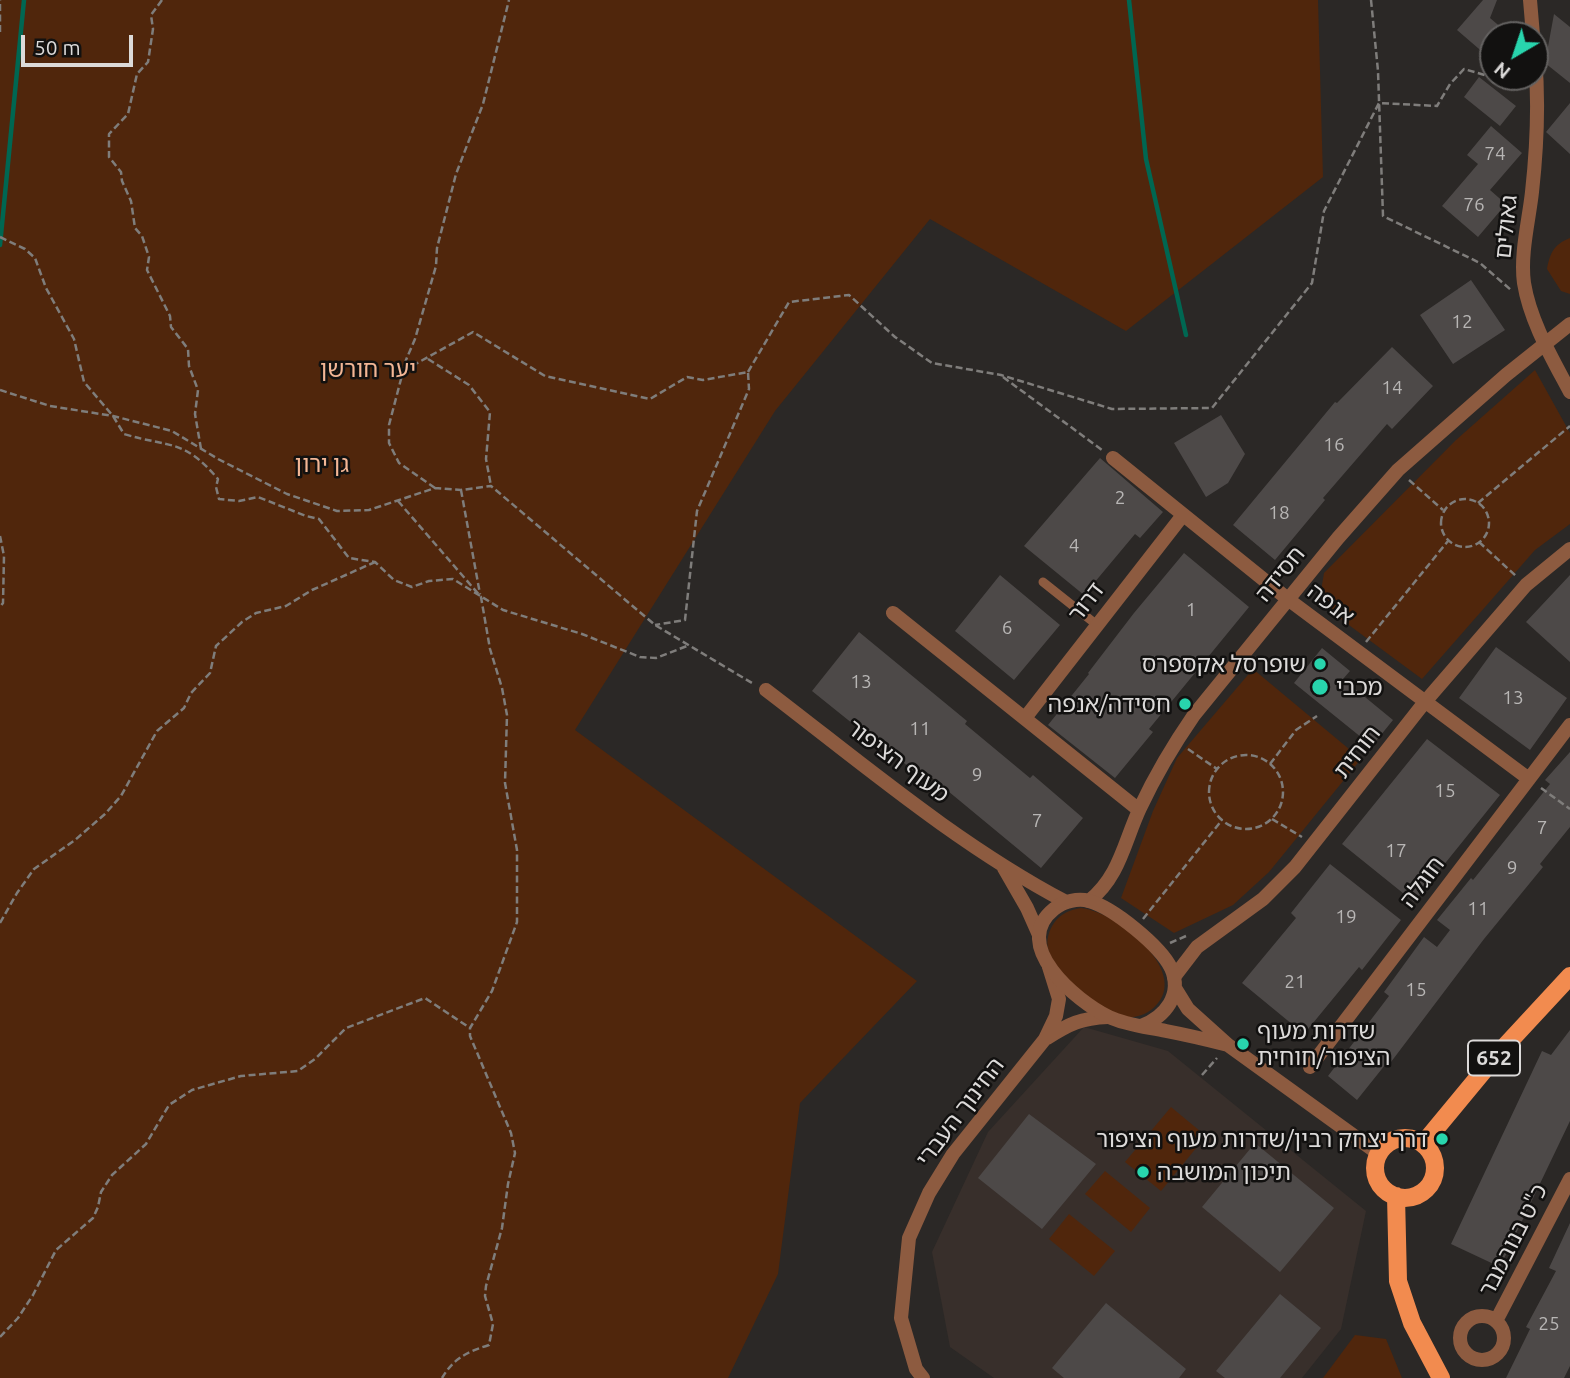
<!DOCTYPE html>
<meta charset="utf-8">
<style>
body{margin:0}
#map{position:relative;width:1570px;height:1378px;overflow:hidden;background:#2b2826;font-family:Ubuntu,sans-serif}
canvas{display:block}
.north{position:absolute;left:1479px;top:21px;width:70px;height:70px;box-sizing:border-box;background:#121110;border:2px solid #636160;border-radius:50%;rotate:219deg;font-size:19px;font-weight:700;line-height:28px;text-align:center;color:#dcdad9}
.north::after{content:'';display:block;margin:auto;width:24px;height:32px;background:#28d5ad;clip-path:polygon(50% 0,100% 100%,50% 72%,0 100%)}
.scale{position:absolute;left:21px;top:35px;width:112px;height:32px;box-sizing:border-box;border:4px solid #dcdad9;border-top:0;padding-left:9px;font-size:21px;line-height:24px;white-space:nowrap;color:#dcdad9;-webkit-text-stroke:5px #121110;paint-order:stroke}
</style>
<div id="map">
<canvas width="1570" height="1378"></canvas>
<div class="north">N</div>
<div class="scale">50 m</div>
</div>
<script>
const c = document.querySelector('canvas').getContext('2d');
c.lineJoin = 'round';
function fillPath(path, color) { c.fillStyle = color; c.fill(path, 'evenodd'); }
function strokePath(path, color, width, dash) { c.strokeStyle = color; c.lineWidth = width; c.lineCap = dash ? 'butt' : 'round'; c.setLineDash(dash || []); c.stroke(path); }
function drawText(font, color, halo, rows, align = 'center') {
  c.font = font + ' Ubuntu,"Noto Sans Hebrew",sans-serif'; c.lineWidth = 5; c.setLineDash([]); c.textBaseline = 'middle'; c.strokeStyle = halo; c.fillStyle = color; for (const [text, x, y, turn = 0] of rows) {
    c.save(); c.translate(x, y); c.rotate((+turn || 0) * Math.PI / 180); c.textAlign = isNaN(turn) ? turn : align; if (halo) c.strokeText(text, 0, 0); c.fillText(text, 0, 0); c.restore();
  }
}
const built = new Path2D(`
 M1084,1027L1168,1051L1366,1211L1341,1329L1302,1378H994L950,1347L932,1252L988,1132Z`);
const green = new Path2D(`
 M0,0H1318L1323,177L1126,331L930,219L775,411L575,730L917,981L800,1103L778,1274L728,1378H0Z
 M1570,238V294L1561,291L1547,269C1550,253 1554,244 1570,238Z
 M1535,370L1570,433V524L1535,550L1422,679L1319,603L1324,573L1456,440Z
 M1253,669L1361,759L1269,872L1233,905L1174,933L1121,898L1153,811L1177,758Z
 M1081,908C1116,911 1197,975 1151,1010C1144,1015 1135,1018 1126,1017C1102,1014 1053,972 1048,948C1046,940 1049,930 1054,923C1061,913 1070,910 1081,908Z
 M1171,1107L1206,1136L1161,1191L1125,1162Z
 M1105,1171L1150,1208L1131,1232L1085,1194Z
 M1069,1214L1115,1251L1094,1276L1049,1239Z
 M1355,1335L1386,1339L1402,1378H1323Z`);
const stream = new Path2D(`
 M1129,0L1146,159L1186,335
 M0,245L24,0`);
const building = new Path2D(`
 M1483,0H1497L1490,18L1510,35H1493V61L1457,30Z
 M1554,14L1570,27V83L1545,63Z
 M1479,77L1516,106L1500,126L1464,97Z
 M1570,103V154L1546,132Z
 M1491,126L1522,153L1490,190L1506,204L1478,237L1442,206L1478,164L1467,155Z
 M1471,280L1505,330L1453,364L1420,315Z
 M1392,347L1433,386L1392,429L1387,424L1323,498L1325,500L1275,560L1233,525L1335,402L1337,403Z
 M1221,415L1245,454L1228,483L1206,497L1174,443Z
 M1100,458L1163,512L1140,538L1135,534L1084,595L1024,546Z
 M1184,553L1249,607L1149,729L1153,732L1115,778L1048,725L1089,674L1088,673L1134,613Z
 M1000,575L1060,625L1014,680L955,631Z
 M1570,575V662L1526,622Z
 M859,632L967,721L965,724L1030,778L1033,775L1083,818L1041,868L925,772L921,777L864,730L863,732L812,691Z
 M1496,647L1567,698L1530,750L1459,698Z
 M1322,648L1350,671L1343,679L1393,720L1372,746L1294,683Z
 M1427,739L1500,795L1414,902L1342,844Z
 M1570,752V827L1540,864L1543,867L1484,939L1391,1062L1389,1060L1357,1100L1328,1076L1389,996L1384,992L1424,937L1437,947L1450,930L1437,920L1471,878L1473,880L1514,829L1550,784L1545,780Z
 M1330,864L1401,920L1362,970L1359,967L1304,1034L1242,983L1296,918L1291,913Z
 M1570,1030V1121L1500,1267L1451,1244L1542,1051L1551,1055Z
 M1029,1114L1096,1164L1042,1229L978,1178Z
 M1255,1143L1334,1208L1280,1272L1202,1207Z
 M1570,1223V1366L1564,1378H1506L1530,1329L1526,1327L1556,1271L1549,1268Z
 M1280,1294L1321,1328L1280,1378H1225L1216,1371Z
 M1106,1303L1186,1369L1179,1378H1064L1052,1368Z`);
const path = new Path2D(`
 M162,0L151,15L153,29L148,62L137,74L128,114L109,134V157L121,172L122,181L131,201L135,228L142,236L149,257L147,270L170,316L171,327L188,349L189,366L198,390L195,414L201,449
 M1371,0L1378,71L1383,216L1480,263L1511,290
 M0,32V0
 M0,237L25,249L35,258L46,288L74,339L84,382L113,416L124,434C170,448 183,438 218,479L216,487L219,499L239,501L258,497L306,516L319,519L349,558L375,562L394,580L412,587L429,581L453,579L503,610L582,634L640,657L656,658L687,646
 M428,359L469,385L490,412L486,459L491,486
 M403,371L473,332L545,376L650,399L687,377L703,380L748,372L749,389L697,511L685,620L655,625
 M748,372L789,302L849,295L895,337L932,363L1001,375L1112,409L1212,408L1312,283L1324,211L1379,103L1437,106L1450,84L1464,69L1522,86
 M1003,377L1102,450
 M0,390L50,406L113,416L172,431L218,459L287,494L337,511L369,510L435,488L461,490L491,486L655,625L752,683
 M1409,480L1443,510
 M435,488L399,463L389,443V425L406,360L415,339L436,266L437,248L456,174L483,104L509,0
 M461,490L480,594
 M1441 523a24 24 0 1 1 48 0a24 24 0 1 1-48 0Z
 M398,501L481,597L490,649L502,688L507,715L505,783L517,850V922L492,991L470,1028V1036L511,1133L515,1153L508,1184L502,1228L486,1286L485,1296L493,1324L489,1345C467,1352 454,1358 442,1378
 M1478,503L1570,426
 M0,536L4,556L3,603L0,607
 M1479,542L1516,576
 M1366,642L1448,541
 M1188,749L1217,769
 M1209 792a37 37 0 1 1 74 0a37 37 0 1 1-74 0Z
 M1270,764L1296,730L1317,716
 M1541,788L1570,809
 M1272,819L1302,837
 M1143,919L1222,820
 M0,923L17,893L34,869L75,840L105,814L121,796L157,731L184,708L191,693L210,673L216,646L242,622L256,613L286,606L312,590L375,562
 M1170,943L1186,936
 M1202,1075L1217,1058
 M0,1337L18,1318L33,1295L56,1250L93,1218L98,1207L101,1192L112,1175L146,1144L169,1105L192,1090L241,1076L298,1071L315,1059L346,1028L425,998L470,1028`);
const service = new Path2D(`
 M1043,582L1097,625`);
const minor = new Path2D(`
 M1530,0L1533,35
 M1535,57C1539,102 1537,147 1532,192C1529,220 1520,254 1524,283C1530,321 1552,358 1570,392
 M1113,458L1289,600L1529,779
 M893,613L1139,810
 M766,690C863,764 958,845 1066,902
 M1025,718L1183,515
 M1004,868L1027,908L1039,935
 M1089,901C1120,876 1124,842 1140,808C1155,776 1174,744 1194,715L1338,538L1398,470L1506,375L1570,324
 M1174,977L1197,947L1263,899L1295,867L1424,703L1526,585L1570,549
 M1047,1038C1069,1024 1081,1018 1108,1017
 M1310,1067L1570,725
 M1460 1338a22 22 0 1 1 44 0a22 22 0 1 1-44 0Z
 M1496,1321L1570,1179
 M923,1378L916,1369L901,1318L909,1238L929,1193L953,1154L1045,1039L1056,1016L1059,999L1049,967`);
const tertiary = new Path2D(`
 M1175,988L1188,1009L1228,1045L1379,1154
 M1141,1026C1165,1017 1183,995 1171,968C1160,946 1114,908 1089,901C1078,898 1064,901 1054,909C1009,945 1076,1001 1109,1017C1126,1025 1147,1027 1166,1031C1187,1035 1208,1040 1228,1045`);
const primary = new Path2D(`
 M1375 1168a30 30 0 1 1 60 0a30 30 0 1 1-60 0Z
 M1423,1144L1495,1057L1570,976
 M1396,1196L1398,1281L1412,1323L1441,1378`);
const markers = [
 [1320,664,7,"#28d5ad"],
 [1320,687,9,"#28d5ad"],
 [1185,704,7,"#28d5ad"],
 [1243,1044,7,"#28d5ad"],
 [1442,1139,7,"#28d5ad"],
 [1143,1172,7,"#28d5ad"]
];
const numberNames = [
 ["74",1495,154],
 ["76",1474,205],
 ["12",1462,322],
 ["14",1392,388],
 ["16",1334,445],
 ["2",1120,498],
 ["18",1279,513],
 ["4",1074,546],
 ["1",1191,610],
 ["6",1007,628],
 ["13",861,682],
 ["13",1513,698],
 ["11",920,729],
 ["9",977,775],
 ["15",1445,791],
 ["7",1037,821],
 ["7",1542,828],
 ["17",1396,851],
 ["9",1512,868],
 ["11",1478,909],
 ["19",1346,917],
 ["21",1295,982],
 ["15",1416,990],
 ["25",1549,1324]
];
const shields = [
 [1494,1058,52]
];
const shieldNames = [
 ["652",1494,1058]
];
const streetNames = [
 ["גאולים",1506,227,-84],
 ["חסידה",1280,574,-51],
 ["דרור",1086,602,-52],
 ["אנפה",1331,604,37],
 ["חוחית",1357,752,-52],
 ["מעוף הציפור",898,761,37],
 ["חוגלה",1422,882,-53],
 ["החינוך העברי",960,1112,-53],
 ["כ\"ט בנובמבר",1513,1240,-63]
];
const parkNames = [
 ["יער חורשן",368,369],
 ["גן ירון",322,464]
];
const poiNames = [
 ["שופרסל אקספרס",1306,664],
 ["מכבי",1336,687,"left"],
 ["חסידה/אנפה",1171,704],
 ["שדרות מעוף",1257,1031,"left"],
 ["הציפור/חוחית",1257,1057,"left"],
 ["דרך יצחק רבין/שדרות מעוף הציפור",1428,1139],
 ["תיכון המושבה",1157,1172,"left"]
];
fillPath(built, '#382f2b');
fillPath(green, '#50260c');
strokePath(stream, '#006752', 4.5);
fillPath(building, '#4d4948');
strokePath(path, '#7f7d7b', 2.5, [7, 3.5]);
strokePath(service, '#8d5b40', 9);
strokePath(minor, '#8d5b40', 14);
strokePath(tertiary, '#8d5b40', 14);
strokePath(primary, '#f28b4f', 18);
for (const [x, y, r, color] of markers) { const dot = new Path2D(); dot.arc(x, y, r, 0, 2 * Math.PI); c.fillStyle = color; c.fill(dot); strokePath(dot, '#121110', 2.5); }
drawText('19px', '#b8b6b5', null, numberNames);
for (const [x, y, w] of shields) { const box = new Path2D(); box.roundRect(x - w / 2, y - 17.5, w, 35, 5); c.fillStyle = '#121110'; c.fill(box); strokePath(box, '#dcdad9', 2); }
drawText('bold 21px', '#dcdad9', null, shieldNames);
drawText('23px', '#dcdad9', '#121110', streetNames);
drawText('23px', '#f3b695', '#121110', parkNames);
drawText('23px', '#dcdad9', '#121110', poiNames, 'right');
</script>
